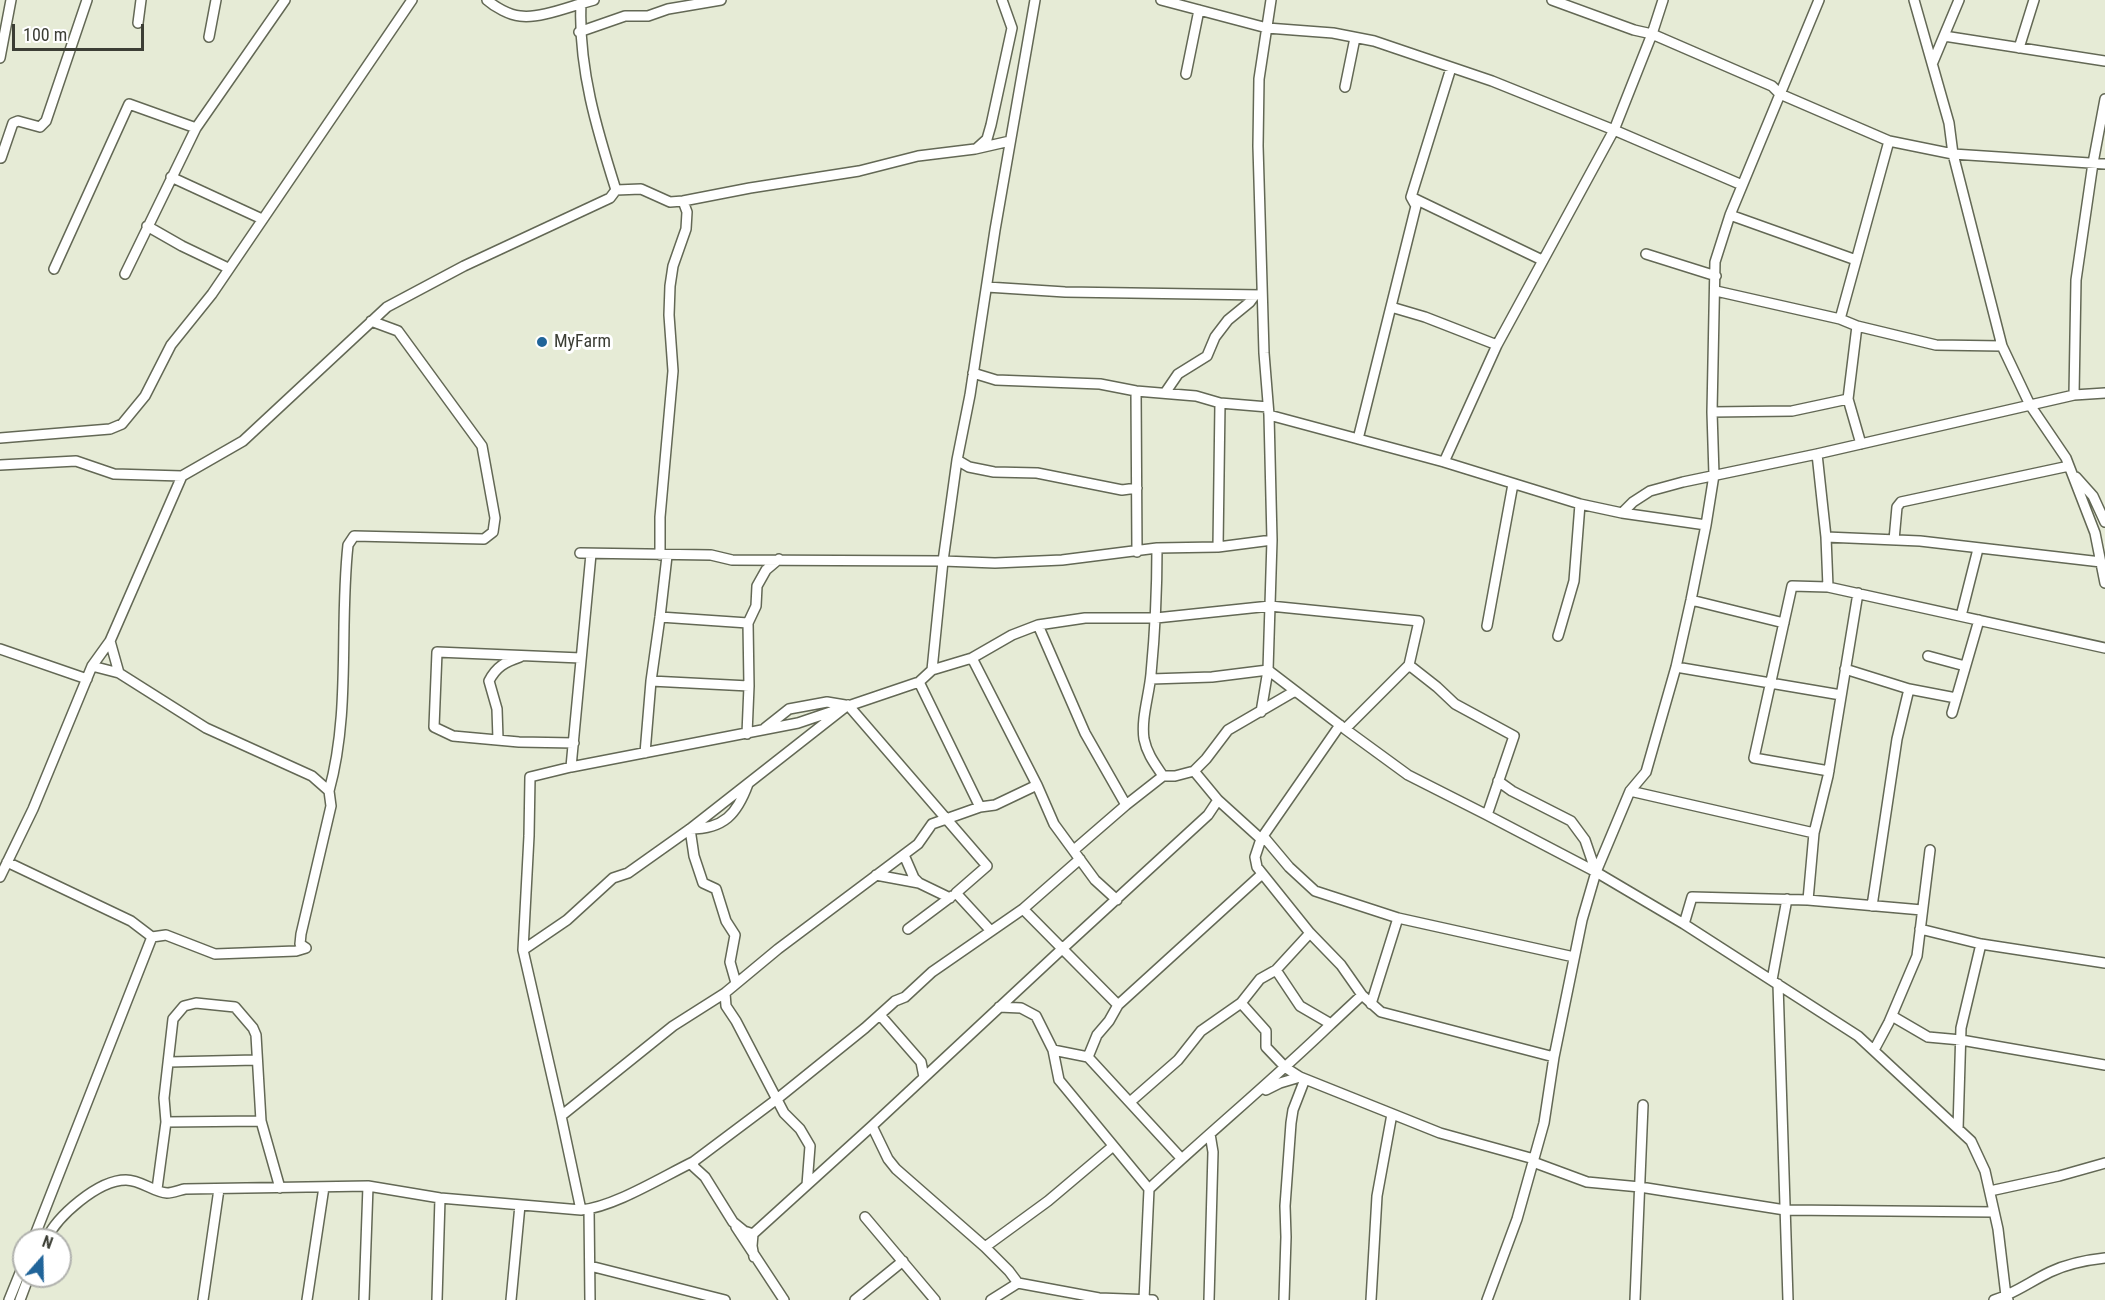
<!DOCTYPE html>
<style>
body{margin:0}
#map{position:relative;width:2105px;height:1300px;overflow:hidden;background:#e6ebd6;font-family:"Roboto Condensed",sans-serif}
canvas{display:block}
.north{position:absolute;left:12px;top:1228px;width:60px;height:60px;box-sizing:border-box;background:#fff;border:2px solid #b1b2ae;border-radius:50%;rotate:20deg;font-size:16px;font-weight:700;line-height:24px;text-align:center;color:#3c3e35}
.north::after{content:'';display:block;margin:auto;width:21px;height:27px;background:#206499;clip-path:polygon(50% 0,100% 100%,50% 72%,0 100%)}
.scale{position:absolute;left:12px;top:24px;width:132px;height:27px;box-sizing:border-box;border:3px solid #3c3e35;border-top:0;padding-left:8px;font-size:18px;line-height:21px;white-space:nowrap;color:#3c3e35;-webkit-text-stroke:4px #fff;paint-order:stroke}
</style>
<div id="map">
<canvas width="2105" height="1300"></canvas>
<div class="north">N</div>
<div class="scale">100 m</div>
</div>
<script>
const c = document.querySelector('canvas').getContext('2d');
c.lineJoin = 'round';
function strokePath(path, color, width, dash) { c.strokeStyle = color; c.lineWidth = width; c.lineCap = dash ? 'butt' : 'round'; c.setLineDash(dash || []); c.stroke(path); }
function drawText(font, color, halo, rows, align = 'center') {
  c.font = font + ' "Roboto Condensed",sans-serif'; c.lineWidth = 6; c.setLineDash([]); c.textBaseline = 'middle'; c.strokeStyle = halo; c.fillStyle = color; for (const [text, x, y, turn = 0] of rows) {
    c.save(); c.translate(x, y); c.rotate((+turn || 0) * Math.PI / 180); c.textAlign = isNaN(turn) ? turn : align; if (halo) c.strokeText(text, 0, 0); c.fillText(text, 0, 0); c.restore();
  }
}
const minor = new Path2D(`
 M487,0C495,7 509,15 520,16C541,19 573,5 594,0
 M1161,0L1267,28L1333,33L1374,41L1492,81L1614,130L1742,185
 M1552,0L1634,30L1652,34L1772,86L1780,94L1889,141L1953,154L2105,164
 M1914,0L1949,123L1953,154L2002,346L2030,405L2066,458L2095,533L2105,583
 M581,3C578,68 597,130 616,190
 M138,23L141,0
 M579,32L625,16H648L668,9L721,0
 M1944,36L2105,61
 M209,37L216,0
 M2019,48L2034,0
 M0,58L11,0
 M1933,62L1959,0
 M1186,74L1199,10
 M1345,87L1355,38
 M977,148L987,139L991,125L1012,28L1002,0
 M1,158L13,123L18,121L40,127L46,121L87,0
 M171,177L262,219
 M1411,197L1542,260
 M1730,215L1856,260
 M147,226L182,246L228,268
 M1646,254L1716,276
 M54,269L129,104L196,128
 M125,274L196,128L285,0
 M987,287L1065,292L1262,295
 M1716,291L1840,319L1857,326L1936,345L2002,346
 M1391,307L1425,317L1497,345
 M1840,319L1889,141
 M1857,326L1848,399L1861,444
 M973,373L996,380L1100,384L1136,391L1196,396L1220,403L1268,407
 M1136,391L1137,552
 M1165,393L1178,374L1207,356L1215,337L1228,320L1250,302L1255,295
 M2074,395L2076,280L2093,163L2105,99
 M1712,412L1792,411L1848,399
 M1269,415L1444,462L1580,504L1622,513L1706,525
 M0,438L110,429L122,424L145,396L171,345L212,294L412,0
 M1358,439L1416,206L1411,197L1451,68
 M1817,454L1826,537L1828,587
 M957,460L969,467L994,472L1037,473L1122,490L1137,488
 M1444,462L1497,345L1614,130L1652,34L1663,0
 M0,465L76,461L114,474L182,476
 M2076,477L2093,496L2105,522
 M1622,513L1633,502L1650,491L1683,482L1817,454L2074,395L2105,393
 M1826,537L1920,541L2101,562
 M1894,540L1897,507L1901,502L2069,466
 M1218,547L1220,403
 M1157,548C1157,591 1155,632 1151,674C1149,696 1141,718 1144,739C1147,754 1155,764 1163,776
 M580,553L711,555L732,560L943,561L995,563L1062,560L1157,548L1218,547L1272,540
 M660,555V517L673,371L669,315L670,286L673,266L686,229L687,212L683,201
 M1691,600L1784,623
 M1961,616L1978,549
 M660,617L748,623
 M1038,625L1085,733L1126,805
 M1487,626L1513,484
 M1558,636L1574,581L1580,504
 M110,641L119,673
 M0,649L87,679
 M1928,656L1965,666
 M972,658L1037,785
 M1676,667L1841,695
 M1845,669L1909,689L1897,739L1872,906
 M932,670L943,561L957,460L970,395L995,230L1035,0
 M1151,679L1212,677L1268,670L1345,729L1408,775L1487,815
 M651,681L749,686
 M919,682L980,807
 M1909,689L1956,698
 M1261,712L1268,670L1272,540L1269,415L1264,353L1258,146L1259,79L1271,0
 M1952,713L1979,620
 M1340,725L1261,839L1255,857L1257,867L1310,933L1341,965L1362,995L1381,1012L1554,1057
 M765,728L789,709L827,702L845,705
 M1345,729L1409,665
 M747,734L749,686L748,623L756,606L757,586L766,570L779,559
 M498,739L497,709L489,681C496,667 505,662 520,657
 M574,743L519,742L453,736L434,727L437,652L581,658
 M645,753L651,681L660,617L667,556
 M571,767L591,554
 M1194,771L1218,800L1261,839
 M1829,771L1754,758L1792,586L1828,587L2105,648
 M1498,781L1512,791L1571,821L1585,840L1596,872
 M329,791C351,711 339,627 348,545L354,536L484,539L493,532L495,518L482,446L398,331L371,321
 M1630,791L1814,833
 M1263,836L1289,867L1315,891L1398,918L1574,957
 M1074,850L1126,805L1163,776H1175L1194,771L1206,759L1228,730L1295,691
 M904,855L914,878L919,883L950,898
 M7,862L131,921L152,937
 M876,875L919,883
 M0,877L33,809L92,666L110,641L182,476L243,441L387,307L464,266L610,198L616,190L641,189L670,202L683,201L750,188L859,171L918,156L975,149L1010,141
 M1808,900L1814,833L1828,776L1858,593
 M1023,909L1118,1005
 M1684,924L1692,897L1808,900L1922,910
 M908,929L952,896
 M1920,929L1981,944L2105,963
 M523,950L567,920L613,878L628,873L690,829L848,705L987,866L956,893L991,931
 M1276,970L1300,1006L1331,1024L1362,995
 M1772,980L1787,899
 M736,983L730,962L735,935L726,921L716,889L703,883L694,856L690,829C724,829 737,814 748,784
 M1778,984L1788,1300
 M725,993L726,1006L736,1021L784,1113L800,1129L810,1146L807,1185
 M1241,1003L1266,1031V1047L1286,1068L1300,1077L1440,1133L1534,1159
 M1371,1004L1398,918
 M999,1007L1021,1008L1036,1016L1053,1050L1059,1080L1149,1189
 M880,1015L921,1062L924,1077
 M1892,1016L1928,1037L1961,1040L2105,1065
 M1053,1050L1088,1057
 M1874,1050L1889,1022L1917,956L1930,850
 M169,1062L256,1060
 M1266,1090L1280,1083L1300,1077
 M1130,1102L1178,1060L1201,1031L1241,1003L1260,979L1276,970L1310,933
 M561,1116L673,1026L725,993L778,949L918,844L932,824L980,807L995,805L1037,785L1054,824L1095,880L1117,900
 M166,1122L261,1121
 M872,1126L888,1159L896,1169L985,1247L1009,1271L1018,1283
 M1958,1129L1961,1028L1981,944
 M1181,1158L1088,1057L1097,1035L1109,1021L1118,1005L1262,874
 M1533,1162L1587,1182L1640,1187L1785,1210L1994,1212
 M157,1189L166,1122L164,1098L173,1019L184,1006L196,1003L235,1007L253,1028L256,1035L261,1121L280,1188
 M1990,1191L2059,1176L2105,1163
 M589,1209L590,1300
 M581,1210L561,1116L523,950L529,836L530,777L571,767L798,723L919,682L932,670L972,658L1012,635L1038,625L1085,618H1156L1270,606L1419,621L1409,665L1437,687L1455,704L1514,736L1487,815L1596,872L1684,924L1858,1036L1943,1115L1971,1141L1985,1171L1998,1229L2006,1296L2008,1300
 M865,1217L935,1300
 M736,1227L784,1300
 M753,1234L744,1231L733,1222L705,1177L694,1167L693,1162L777,1099L865,1028L895,1001L905,997L932,972L1023,909L1080,859
 M33,1240L152,937L166,935L215,954L296,951L306,948L300,944L301,934L331,806L329,791L312,776L206,728L119,673L92,666
 M46,1240C57,1216 98,1180 126,1180C141,1180 153,1192 167,1193C172,1193 180,1190 185,1189L368,1186L440,1198L581,1210C614,1207 662,1177 693,1162
 M985,1247L1048,1201L1112,1147
 M754,1257L752,1246L753,1234L872,1126L1062,949L1208,815L1218,800
 M590,1266L725,1300
 M1144,1299L1149,1189C1209,1133 1272,1081 1331,1024
 M9,1300L24,1263
 M20,1300L29,1276
 M203,1300L219,1189
 M307,1300L324,1187
 M364,1300L368,1186
 M437,1300L440,1198
 M511,1300L520,1205
 M855,1300L903,1261
 M991,1300L1018,1283L1099,1298L1153,1300
 M1209,1300L1213,1152L1210,1134
 M1284,1300L1286,1237L1285,1206L1291,1123L1293,1110L1305,1079
 M1371,1300L1377,1196L1392,1114
 M1487,1300L1517,1219L1544,1123L1554,1057L1582,920L1596,872L1630,791L1646,772L1676,667L1691,600L1706,525L1714,475L1712,412L1715,262L1730,215L1819,0
 M1635,1300L1643,1105
 M1994,1300C2014,1294 2031,1281 2050,1272C2067,1264 2086,1260 2105,1258`);
const markers = [
 [542,342,6,"#206499"]
];
const poiNames = [
 ["MyFarm",554,342]
];
strokePath(minor, '#636855', 12);
strokePath(minor, '#fff', 9);
for (const [x, y, r, color] of markers) { const dot = new Path2D(); dot.arc(x, y, r, 0, 2 * Math.PI); c.fillStyle = color; c.fill(dot); strokePath(dot, '#fff', 2); }
drawText('18px', '#3c3e35', '#fff', poiNames, 'left');
</script>
